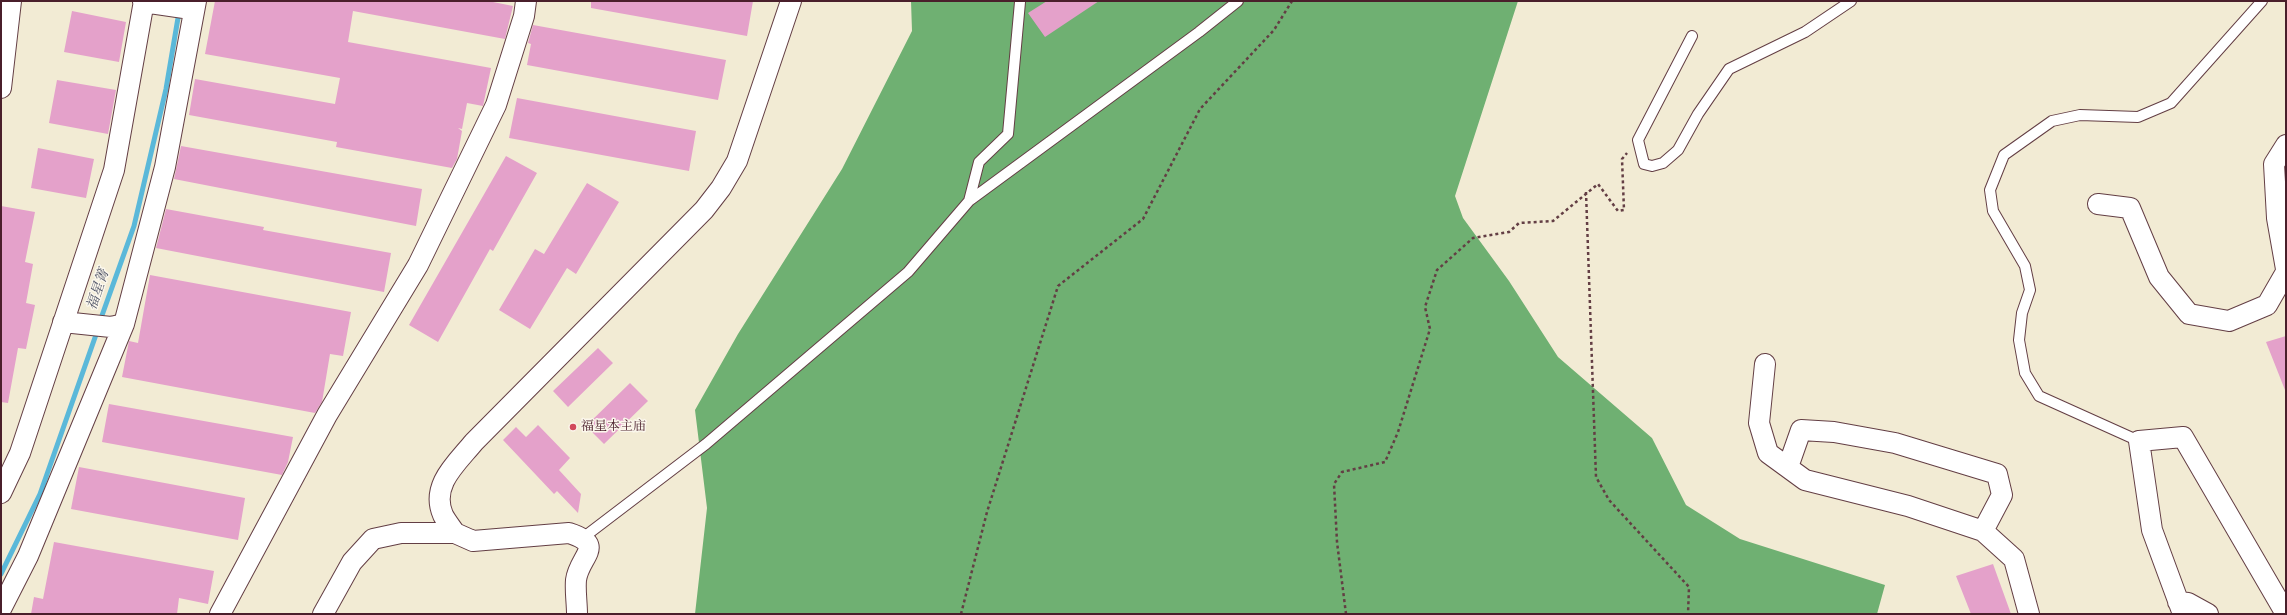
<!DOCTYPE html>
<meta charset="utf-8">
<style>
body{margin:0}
#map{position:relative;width:2287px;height:615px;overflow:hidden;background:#f2ebd4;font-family:"IM FELL Double Pica",serif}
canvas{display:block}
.frame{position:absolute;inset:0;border:2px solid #4a1f2b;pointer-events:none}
</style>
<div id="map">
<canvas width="2287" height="615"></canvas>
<div class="frame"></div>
</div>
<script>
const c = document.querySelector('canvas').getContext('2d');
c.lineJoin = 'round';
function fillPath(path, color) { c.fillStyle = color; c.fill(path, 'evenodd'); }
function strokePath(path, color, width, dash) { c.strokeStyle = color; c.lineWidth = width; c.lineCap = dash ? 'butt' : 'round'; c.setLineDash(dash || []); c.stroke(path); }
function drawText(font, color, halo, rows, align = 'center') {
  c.font = font + ' "IM FELL Double Pica","Noto Serif SC",serif'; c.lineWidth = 3; c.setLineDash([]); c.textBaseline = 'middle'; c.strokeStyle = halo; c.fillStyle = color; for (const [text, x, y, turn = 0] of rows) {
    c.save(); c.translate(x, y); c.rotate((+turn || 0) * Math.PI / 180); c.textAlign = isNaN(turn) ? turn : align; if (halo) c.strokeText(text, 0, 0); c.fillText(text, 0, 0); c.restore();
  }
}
const forest = new Path2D(`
 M911,1H1518L1455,196L1463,218L1509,281L1558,357L1652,438L1686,505L1740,539L1885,585L1877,614H695L707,508L695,410L738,334L842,169L912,31Z`);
const stream = new Path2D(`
 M100,321L134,226L166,89L179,12
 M1,574L40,494L98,329`);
const building = new Path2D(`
 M215,1H488L513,6L505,39L353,11L348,42L491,68L483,106L467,103L462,129L458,128L462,131L457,159L452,168L336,147L337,142L189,115L195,79L335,104L340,78L205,54Z
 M591,1H753L747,36L591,8Z
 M1047,1H1099L1045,37L1028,13Z
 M72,11L126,22L119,62L64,52Z
 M533,25L726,60L718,100L527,65L531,44L528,43Z
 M57,80L116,90L108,134L49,123Z
 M517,98L696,131L689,171L509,138Z
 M181,146L422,189L416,226L174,179Z
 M38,148L94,159L86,198L31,188Z
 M506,156L537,173L493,251L490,249L438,342L409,325Z
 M587,183L619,202L576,274L567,268L530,329L499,310L535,249L544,254Z
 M1,206L35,212L25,262L33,264L26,303L35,305L26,349L18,348L8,403L1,402Z
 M166,209L264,227L263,230L391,253L384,292L156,248Z
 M150,275L351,312L343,356L330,354L322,402L315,413L122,377L129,341L138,343Z
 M2286,336V390H2285L2266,342Z
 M598,348L613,363L568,407L553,391Z
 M630,383L648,401L604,444L586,426Z
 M109,404L293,437L288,462L282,475L102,442Z
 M538,425L570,458L559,470L581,494L578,513L557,491L554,494L503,440L516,427L526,437Z
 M79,467L245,498L238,540L71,509Z
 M54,542L214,571L208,604L179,598L177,614H31L34,597L43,599Z
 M1993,564L2011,614H1971L1956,576Z`);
const path = new Path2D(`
 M1586,192L1596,477L1609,500L1689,587L1688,614
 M961,614L987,512L1058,286L1143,219L1200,109L1274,30L1292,1
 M1346,614L1337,542L1334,484L1342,472L1385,462L1398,432L1430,329L1425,307L1437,270L1473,238L1509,232L1519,223L1553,221L1598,184L1618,211L1624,210L1622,159L1627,153`);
const service = new Path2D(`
 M1692,36L1638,140L1644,164L1652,166L1663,163L1678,150L1698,114L1729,69L1805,32L1851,1
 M969,201L979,162L1008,134L1020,2
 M2139,441L2039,396L2025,373L2019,340L2022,313L2030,290L2025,266L1993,211L1990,190L2004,155L2052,121L2080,115L2138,117L2171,103L2262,1
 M584,537L706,444L908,272L969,201L1199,32L1238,1`);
const minor = new Path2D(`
 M143,2L191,9L195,6
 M1,88L11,1
 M2286,145L2274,164L2277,218L2286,269
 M2098,204L2130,208L2159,277L2189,314L2229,321L2267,305L2286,272
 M63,322L111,327L124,324
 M1765,364L1759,423L1768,453L1805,480L1908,506L1983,531L2014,559L2029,614
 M1788,467L1801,430L1834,432L1895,443L1997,474L2002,495L1983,531
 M1,493L20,453L114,170L144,1
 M455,533C451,527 446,521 443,515C430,485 457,463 474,442L704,210L721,188L737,161L791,1
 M2178,602L2188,603L2208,614
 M1,609L28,556L124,324L165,167L196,1
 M220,614L327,415L418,265L496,105L524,16L526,1
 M323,614L352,562L373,539L401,533H455L473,541L569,533C607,545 579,556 576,580C575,591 577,603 577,614
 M2183,614L2152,530L2139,441L2183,437L2286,614`);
const markers = [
 [573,427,4,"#d1495b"]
];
const poiNames = [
 ["福星本主庙",581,427]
];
const waterNames = [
 ["福星箐",99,290,-71]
];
fillPath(forest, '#6fb072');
strokePath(stream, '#5ab8d9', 5);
fillPath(building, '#e4a1ca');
strokePath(service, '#633e44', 12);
strokePath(minor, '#633e44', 22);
strokePath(path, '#633e44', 2.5, [3, 3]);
strokePath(service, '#fff', 10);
strokePath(minor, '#fff', 20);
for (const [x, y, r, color] of markers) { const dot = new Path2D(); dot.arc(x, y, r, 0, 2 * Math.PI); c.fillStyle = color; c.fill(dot); strokePath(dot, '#fbf7ec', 1.5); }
drawText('13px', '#4a1f2b', '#fbf7ec', poiNames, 'left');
drawText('italic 14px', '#505568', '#fbf7ec', waterNames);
</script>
